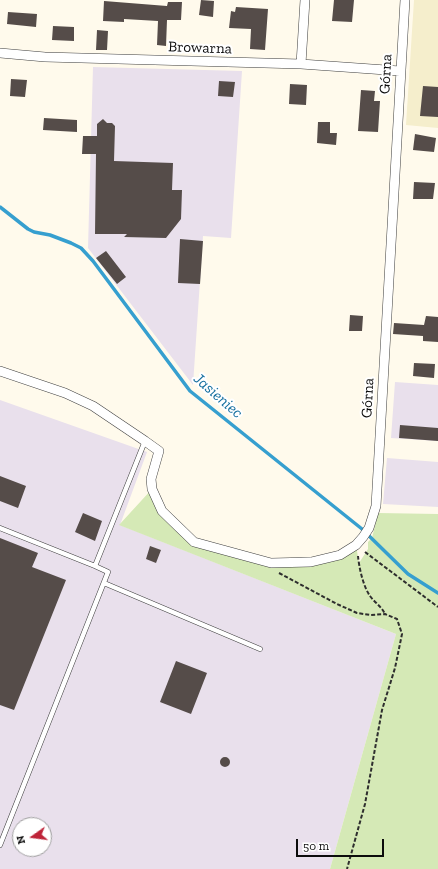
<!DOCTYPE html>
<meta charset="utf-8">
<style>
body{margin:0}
#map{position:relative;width:438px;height:869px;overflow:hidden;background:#fffaec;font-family:"Zilla Slab",serif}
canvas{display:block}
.north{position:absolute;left:12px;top:817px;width:40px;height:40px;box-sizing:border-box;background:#fff;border:1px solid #9e9e9e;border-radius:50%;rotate:256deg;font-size:11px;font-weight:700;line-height:16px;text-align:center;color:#0c0c0c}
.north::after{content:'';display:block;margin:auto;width:14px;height:18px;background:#be2338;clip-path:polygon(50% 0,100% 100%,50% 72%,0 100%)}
.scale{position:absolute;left:296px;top:839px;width:88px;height:18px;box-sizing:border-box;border:2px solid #0c0c0c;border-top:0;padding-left:5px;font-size:12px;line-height:14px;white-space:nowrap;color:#0c0c0c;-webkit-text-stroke:3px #fff;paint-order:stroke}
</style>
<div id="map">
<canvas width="438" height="869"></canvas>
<div class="north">N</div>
<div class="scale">50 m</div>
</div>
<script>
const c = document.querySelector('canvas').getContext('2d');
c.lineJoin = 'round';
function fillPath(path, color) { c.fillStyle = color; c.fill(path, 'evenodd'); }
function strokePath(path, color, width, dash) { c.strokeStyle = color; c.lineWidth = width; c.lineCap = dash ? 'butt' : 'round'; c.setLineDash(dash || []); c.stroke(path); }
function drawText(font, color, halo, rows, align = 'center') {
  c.font = font + ' "Zilla Slab",serif'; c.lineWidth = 4; c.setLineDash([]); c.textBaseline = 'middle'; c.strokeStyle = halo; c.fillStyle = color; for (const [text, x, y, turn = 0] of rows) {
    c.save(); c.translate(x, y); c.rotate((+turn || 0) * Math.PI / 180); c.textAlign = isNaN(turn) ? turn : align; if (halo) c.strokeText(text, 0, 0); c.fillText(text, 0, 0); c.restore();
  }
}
const industrial = new Path2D(`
 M93,67L242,71L231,238L203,236L193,385L88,248Z
 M395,382L438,385V441L391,438Z
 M0,400L147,452L120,525L396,634L330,869H0ZM20,825H44V849H20Z
 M387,458L438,462V507L383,504Z`);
const farmland = new Path2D(`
 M414,0H438V128L406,125Z`);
const green = new Path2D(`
 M152,489L162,511L194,542L271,563L311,562L356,545L359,563L368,549V542L372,538L378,513L438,514V869H330L396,634L119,525Z`);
const stream = new Path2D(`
 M0,207L28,229L34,232L50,235L71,243L81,248L93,261L190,391L362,529L408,574L438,593`);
const building = new Path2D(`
 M201,0L214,1L213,17L199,15Z
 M334,0H354L352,22L332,21Z
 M104,1L167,6L168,2H182L181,20H167L166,46L157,45L158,21L124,19V22L103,21Z
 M236,7L268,9L265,50L250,49L251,29L229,28L231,11L235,12Z
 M8,12L37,14L36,27L7,24Z
 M53,26L74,27V41L52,40Z
 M97,30L108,31L107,50H96Z
 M11,79L27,80L25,97L10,96Z
 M219,81L235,82L233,97L218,96Z
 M290,84L307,85L306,105L289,104Z
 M423,86L438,87V117L420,116Z
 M361,90L375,91L374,101H380L378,132L358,131Z
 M44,118L77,120V132L43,130Z
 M103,119L107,123H112L115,126L114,161L173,163L172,190H182L181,219L166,238L124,237L127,234H95L96,154H82L83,136H97V124Z
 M318,122H330V133H337L336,145L317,143Z
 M415,134L436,138L434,152L413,150Z
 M414,182L435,183L433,199H413Z
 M180,239L203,241L200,284L178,283Z
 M106,251L126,277L117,284L96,258Z
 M350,315L363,316L362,331H349Z
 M426,316L438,317V342L423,341V336L393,334L394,323L424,325Z
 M414,363L435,364L434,378L413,376Z
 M400,425L438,428V441L399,438Z
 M0,476L26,486L18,508L0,501Z
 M83,513L102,521L95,541L75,532Z
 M0,538L38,553L32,567L66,580L14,710L0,705Z
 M150,546L161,550L156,563L146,559Z
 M176,661L207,673L191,714L160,702Z
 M220 762a5 5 0 1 1 10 0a5 5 0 1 1-10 0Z`);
const path = new Path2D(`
 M365,552L438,607
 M358,556C359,567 363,586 370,596C375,603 381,606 385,614
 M279,573L337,604L357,613L371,615L385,614L397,619L402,634L395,668L382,710L365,804L347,869`);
const lane = new Path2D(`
 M0,528L95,566
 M104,583L260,649
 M0,845L108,572L95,566L145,441`);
const street = new Path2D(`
 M0,53L45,57L301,64L400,71
 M301,64L305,0
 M0,371L65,393L93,406L145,441L159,451L151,479L152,489L162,511L194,542L271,563L311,562L340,555L356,545L363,537L369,528L376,506L405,0`);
const streetNames = [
 ["Browarna",200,48,2],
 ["Górna",386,74,-87],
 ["Górna",368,398,-87]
];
const waterNames = [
 ["Jasieniec",218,396,41]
];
fillPath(industrial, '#e9e0ec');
fillPath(farmland, '#f5eecc');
fillPath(green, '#d5e9b6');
strokePath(stream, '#369fcf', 3.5);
fillPath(building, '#554c49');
strokePath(lane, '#3f3f3f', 5.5);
strokePath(street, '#3f3f3f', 10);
strokePath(path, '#2e2e2e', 2, [4, 2]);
strokePath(lane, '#fff', 4.5);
strokePath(street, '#fff', 9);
drawText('15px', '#0c0c0c', '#fff', streetNames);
drawText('italic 16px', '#156f9f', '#fff', waterNames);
</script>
